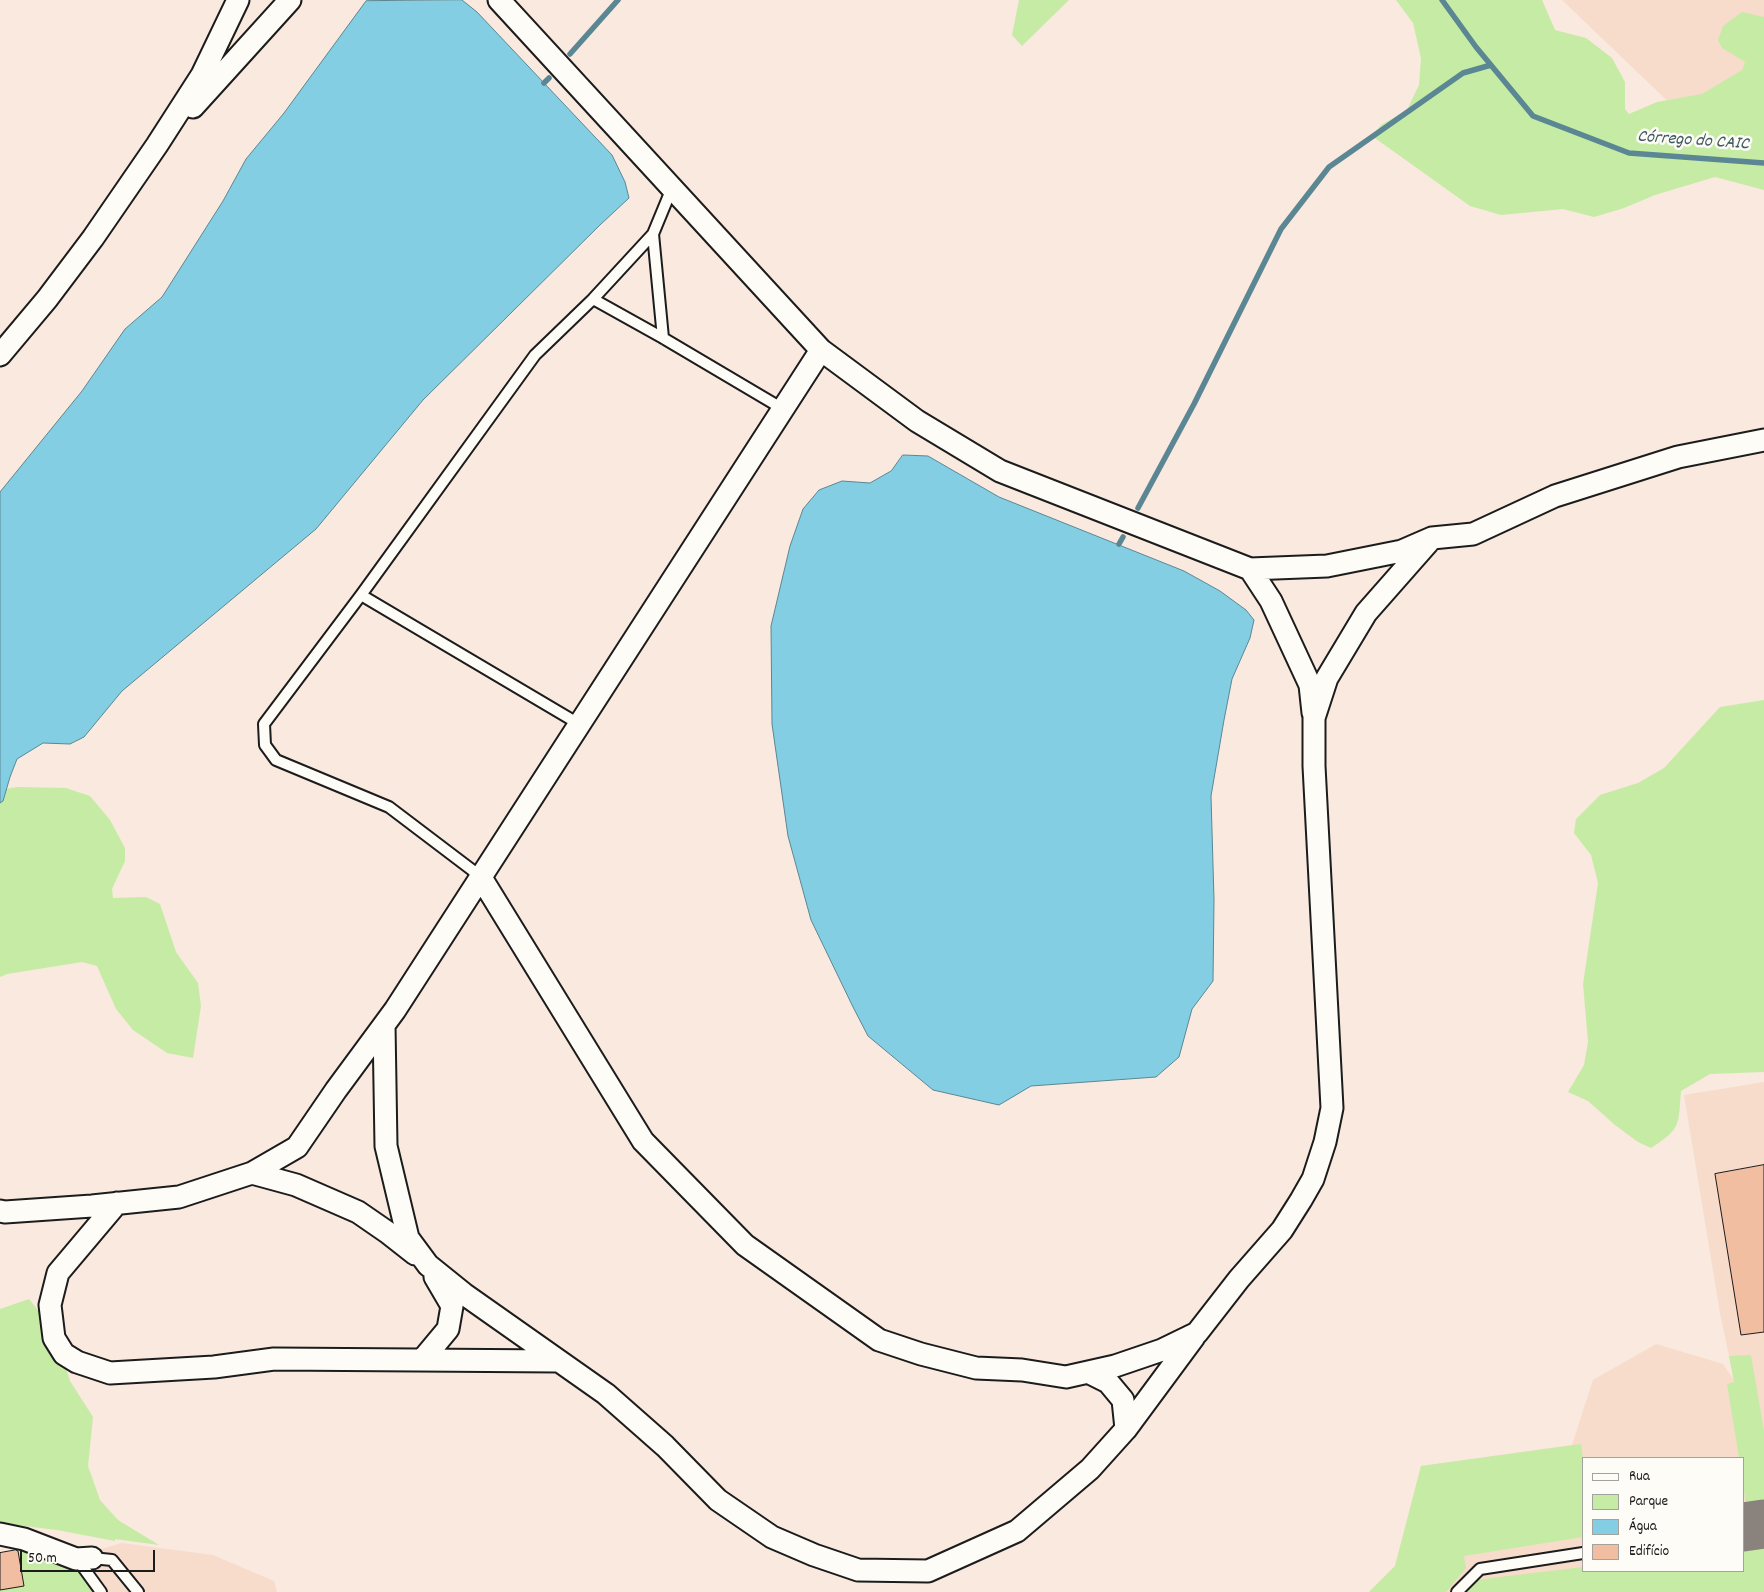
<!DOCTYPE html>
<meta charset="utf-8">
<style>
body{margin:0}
#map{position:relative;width:1764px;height:1592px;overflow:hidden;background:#f9e9de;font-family:Dekko,sans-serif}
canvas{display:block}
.legend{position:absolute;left:1582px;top:1457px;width:162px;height:115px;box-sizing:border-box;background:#fdfcf7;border:1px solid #a3a29f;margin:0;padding:6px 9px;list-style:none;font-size:15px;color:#1c1c1c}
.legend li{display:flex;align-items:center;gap:10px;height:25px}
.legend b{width:25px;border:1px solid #a3a29f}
.scale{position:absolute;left:20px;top:1550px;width:135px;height:22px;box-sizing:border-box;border:2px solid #1c1c1c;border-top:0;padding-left:6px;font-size:15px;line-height:18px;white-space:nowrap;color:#1c1c1c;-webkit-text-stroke:4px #fdfcf7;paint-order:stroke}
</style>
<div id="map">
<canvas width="1764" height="1592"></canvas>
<ul class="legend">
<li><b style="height:6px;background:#fdfcf7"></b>Rua</li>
<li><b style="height:14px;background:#c6eba5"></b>Parque</li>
<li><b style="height:14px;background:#83cee3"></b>Água</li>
<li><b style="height:14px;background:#f1bea2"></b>Edifício</li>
</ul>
<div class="scale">50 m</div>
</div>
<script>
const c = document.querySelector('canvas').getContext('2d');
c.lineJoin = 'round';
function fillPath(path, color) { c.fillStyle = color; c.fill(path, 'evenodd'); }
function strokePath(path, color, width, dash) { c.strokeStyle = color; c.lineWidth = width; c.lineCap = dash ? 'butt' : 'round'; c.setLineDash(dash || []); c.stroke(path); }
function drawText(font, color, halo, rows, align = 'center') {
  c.font = font + ' Dekko,sans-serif'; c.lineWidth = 5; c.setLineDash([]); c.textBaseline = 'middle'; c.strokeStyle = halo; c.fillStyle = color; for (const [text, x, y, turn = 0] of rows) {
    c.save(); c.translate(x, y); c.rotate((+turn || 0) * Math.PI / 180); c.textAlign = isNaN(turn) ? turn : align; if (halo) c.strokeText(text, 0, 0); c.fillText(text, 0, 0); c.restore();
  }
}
const built = new Path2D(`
 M1562,0H1764V112H1679Z
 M1764,1082V1592H1369L1395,1566L1421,1466L1572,1445L1593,1380L1656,1344L1723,1364L1734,1380L1720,1313L1684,1095ZM1583,1458H1743V1571H1583Z
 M122,1543L213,1555L274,1581L277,1592H0V1553L27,1549L80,1572L85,1579L98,1570L90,1552Z`);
const green = new Path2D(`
 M1019,0H1069L1022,46L1012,35Z
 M1396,0H1542L1555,30L1586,38L1612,58L1625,82V109L1629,114L1657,102L1702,94L1742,70L1745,62L1722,48L1718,40L1723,26L1742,12L1764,17V190L1715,177L1655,195L1624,208L1594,217L1563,209L1501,215L1470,206L1372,136L1381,125L1407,110L1419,85L1421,58L1413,23Z
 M1764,700V1072L1710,1074L1681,1091C1678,1125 1682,1128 1651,1148L1638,1142L1615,1125L1588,1101L1568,1092L1584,1065L1588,1042L1583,984L1598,883L1591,855L1574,833L1576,819L1600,795L1638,783L1664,768L1720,707Z
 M17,787L66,788L90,796L110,820L125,848V861L112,889L113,898L146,897L160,904L176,952L198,983L201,1006L193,1058L167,1053L133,1030L116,1009L97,966L82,962L7,974L0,977V790Z
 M29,1299L53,1329L70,1381L93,1417L88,1466L100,1500L118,1520L159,1545L115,1539V1541L57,1530L0,1523V1309Z
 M1751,1355L1764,1431V1510L1747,1513L1743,1484V1458H1739L1727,1384L1734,1382L1729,1356Z
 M1581,1444L1583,1458V1537L1464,1556L1466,1568L1446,1592H1369L1395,1566L1421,1466Z
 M1764,1537V1592H1463L1475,1580L1583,1567V1571H1743V1541Z
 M27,1549L70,1565L80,1572L95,1592H0V1590L24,1586L18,1550Z`);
const water = new Path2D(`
 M462,0L477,12L612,155L625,182L629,198L600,225L423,400L316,529L122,691L84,737L70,744L43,743L17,759L10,777L3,801L0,803V492L82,391L125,329L162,297L223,201L246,159L284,113L366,1Z
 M903,455L928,456L999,497L1184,571L1220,591L1246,610L1254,620L1250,638L1232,679L1224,720L1211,796L1214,900L1213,981L1192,1009L1179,1057L1156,1077L1031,1086L999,1105L933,1090L868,1036L853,1007L811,920L788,836L772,724L771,626L790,546L803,509L819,490L842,481L870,483L891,471Z`);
const stream = new Path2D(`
 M1442,0L1476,47L1533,116L1629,153L1764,163
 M570,54L618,0
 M544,83L549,78
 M1138,508L1194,404L1281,229L1329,167L1463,73L1491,65
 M1119,544L1123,537`);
const taxiway = new Path2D(`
 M1743,1527L1764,1524`);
const building = new Path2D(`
 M1764,1165V1332L1741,1335L1715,1174Z
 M16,1550L18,1551L24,1586L0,1590V1553Z`);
const service = new Path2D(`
 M653,234L663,338
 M593,299L663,338L783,409
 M361,595L579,724
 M480,876L389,807L276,760L265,745L264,724L361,595L535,355L593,299L653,234L672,188
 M92,1558L112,1560L138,1592
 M77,1559L101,1592
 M1457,1592L1480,1569L1583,1553`);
const minor = new Path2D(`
 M499,0L821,350L917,421L1000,471L1250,569L1327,566L1402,551L1432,538L1473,534L1555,496L1678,457L1764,440
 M193,107L290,0
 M0,355L47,299L93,238L157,145L202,75L238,0
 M1250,569L1271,601L1310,685L1313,713
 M480,876L643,1141L745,1245L879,1340L921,1354L976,1368L1022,1370L1066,1377L1115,1366L1162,1350L1197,1333L1239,1279L1282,1230L1301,1200L1313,1179L1325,1142L1332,1108L1314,766V718L1327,678L1366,613L1432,538
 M384,1025L386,1146L408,1238L428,1265L464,1294L606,1394L665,1446L718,1500L772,1537L814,1555L858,1570L928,1571L1017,1531L1090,1469L1126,1429L1194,1337
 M252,1173L296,1185L358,1212L387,1232L415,1254
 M117,1203L58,1273L50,1305L54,1338L64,1354L77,1362L110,1373L214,1367L274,1359L559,1361
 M0,1211L5,1212L92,1206L179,1197L252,1173L297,1147L336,1090L395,1010L821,350
 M423,1359L448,1329L452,1306L435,1277
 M1088,1372L1108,1382L1123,1400L1126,1429
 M0,1534L24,1539L76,1559L92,1558`);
const waterNames = [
 ["Córrego do CAIC",1693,142,4]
];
fillPath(built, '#f7dccc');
fillPath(green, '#c6eba5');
fillPath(water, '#83cee3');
strokePath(water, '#5a8793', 1);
strokePath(stream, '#5a8793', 5.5);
strokePath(taxiway, '#8a827d', 49);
fillPath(building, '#f1bea2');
strokePath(building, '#1c1c1c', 1);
strokePath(service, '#1c1c1c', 14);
strokePath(minor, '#1c1c1c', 25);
strokePath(service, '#fdfcf7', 10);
strokePath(minor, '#fdfcf7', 21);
drawText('italic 18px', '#405a62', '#fdfcf7', waterNames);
</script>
